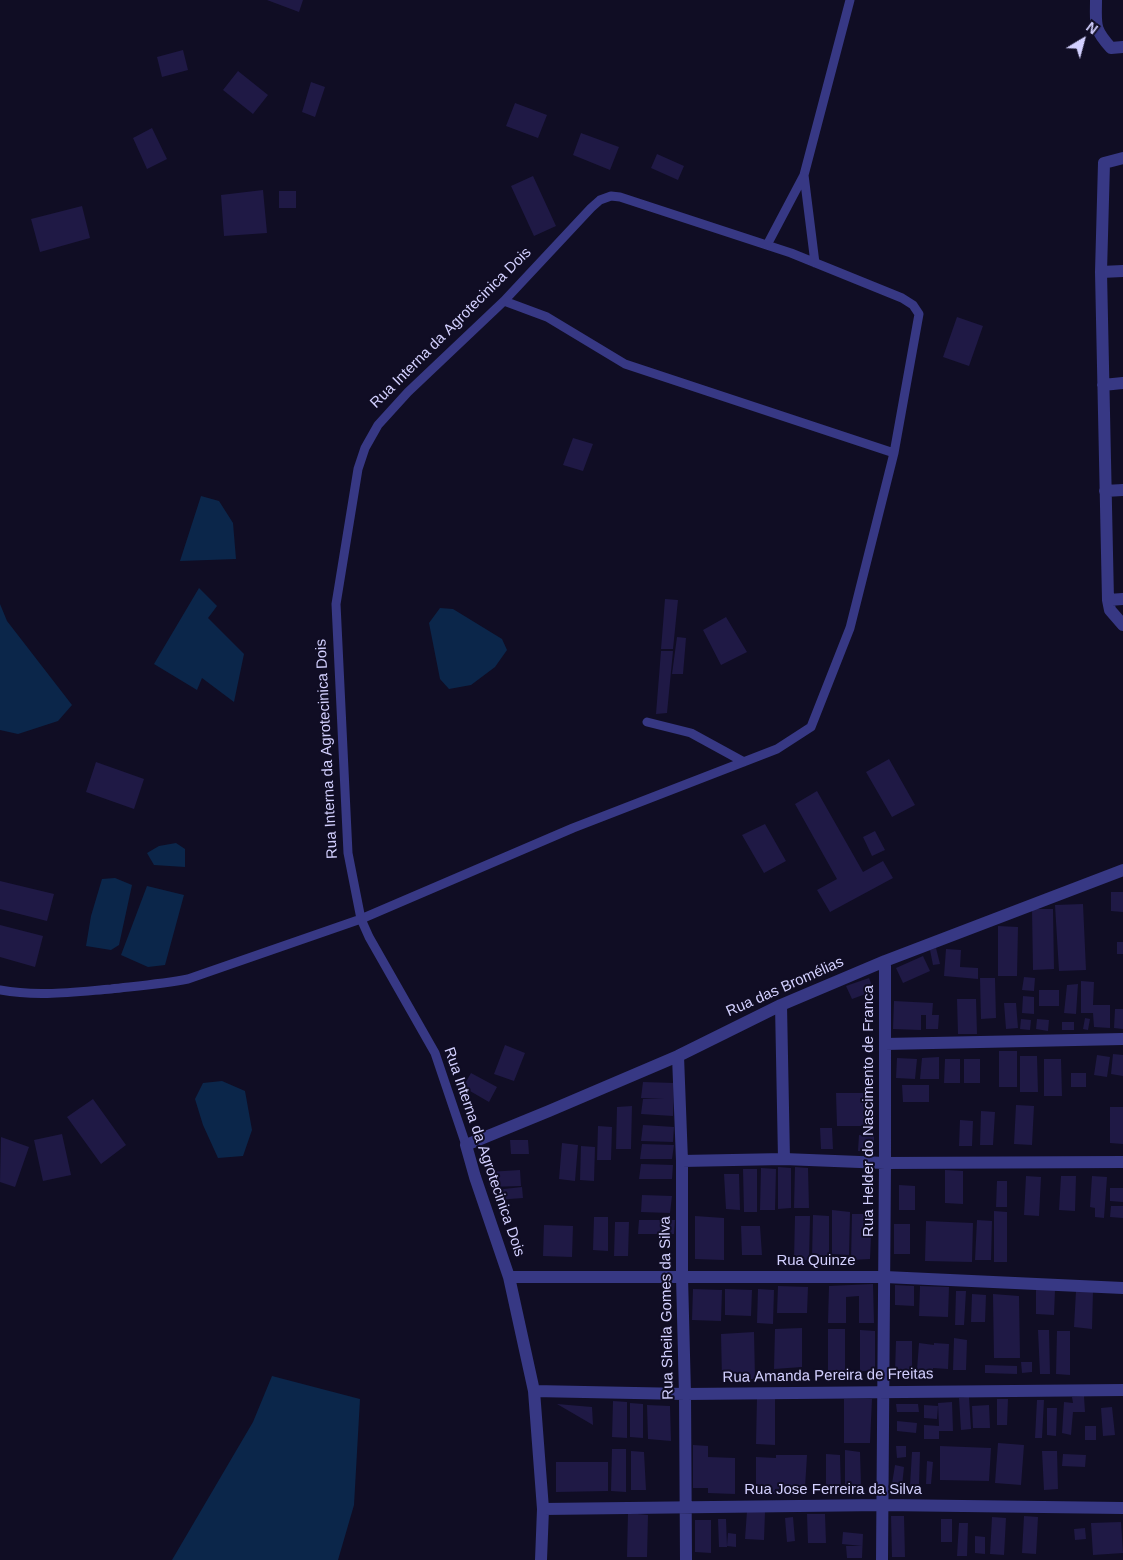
<!DOCTYPE html>
<meta charset="utf-8">
<style>
body{margin:0}
#map{position:relative;width:1123px;height:1560px;overflow:hidden;background:#100d24;font-family:Helvetica,sans-serif}
canvas{display:block}
.north{position:absolute;left:1058px;top:15px;width:50px;height:50px;-webkit-text-stroke:4px #100d24;paint-order:stroke;rotate:37deg;font-size:14px;font-weight:700;line-height:20px;text-align:center;color:#d3d0ff}
.north::after{content:'';display:block;margin:auto;width:18px;height:22px;background:#d3d0ff;clip-path:polygon(50% 0,100% 100%,50% 72%,0 100%)}
</style>
<div id="map">
<canvas width="1123" height="1560"></canvas>
<div class="north">N</div>
</div>
<script>
const c = document.querySelector('canvas').getContext('2d');
c.lineJoin = 'round';
function fillPath(path, color) { c.fillStyle = color; c.fill(path, 'evenodd'); }
function strokePath(path, color, width, dash) { c.strokeStyle = color; c.lineWidth = width; c.lineCap = dash ? 'butt' : 'round'; c.setLineDash(dash || []); c.stroke(path); }
function drawText(font, color, halo, rows, align = 'center') {
  c.font = font + ' Helvetica,sans-serif'; c.lineWidth = 4; c.setLineDash([]); c.textBaseline = 'middle'; c.strokeStyle = halo; c.fillStyle = color; for (const [text, x, y, turn = 0] of rows) {
    c.save(); c.translate(x, y); c.rotate((+turn || 0) * Math.PI / 180); c.textAlign = isNaN(turn) ? turn : align; if (halo) c.strokeText(text, 0, 0); c.fillText(text, 0, 0); c.restore();
  }
}
const water = new Path2D(`
 M201,496L219,501L233,523L236,559L180,561Z
 M199,588L217,606L208,618L244,654L234,702L202,678L197,690L154,664Z
 M0,604L7,621L72,705L58,721L18,734L0,730Z
 M440,608L453,609L502,639L507,650L495,667L471,685L449,689L440,679L429,623Z
 M176,843L185,849V867L154,865L147,853L159,846Z
 M115,878L132,885L119,945L111,950L86,946L91,916L102,879Z
 M147,886L184,895L165,965L148,967L121,955Z
 M222,1081L245,1091L252,1130L243,1156L218,1158L203,1125L195,1099L203,1083Z
 M272,1376L360,1399L354,1505L338,1560H172L253,1422Z`);
const building = new Path2D(`
 M267,0H303L299,12Z
 M183,50L188,70L162,77L157,57Z
 M238,71L268,95L253,114L223,90Z
 M311,82L325,87L315,117L302,112Z
 M515,103L547,115L538,138L506,126Z
 M152,128L167,159L147,169L133,138Z
 M581,133L619,147L610,170L573,155Z
 M657,154L684,166L678,180L651,168Z
 M533,176L556,226L534,236L511,186Z
 M263,190L267,233L224,236L221,195Z
 M279,191H296V208H279Z
 M82,206L90,238L40,252L31,219Z
 M957,317L983,326L969,366L943,357Z
 M573,438L593,444L583,471L563,465Z
 M665,599L678,600L673,649H661Z
 M726,617L747,652L721,665L703,630Z
 M677,637L686,638L683,674H672Z
 M661,651H673L667,713L656,714Z
 M889,759L915,805L892,817L866,772Z
 M96,762L144,779L134,809L86,792Z
 M817,791L863,872L883,861L893,878L830,912L817,890L837,879L795,804Z
 M765,824L786,861L764,873L742,835Z
 M875,831L885,850L872,856L863,837Z
 M0,881L54,894L47,921L0,909Z
 M1111,892H1123V912L1111,911Z
 M1083,904L1086,970L1059,971L1055,905Z
 M1032,909H1053L1054,969L1033,970Z
 M0,925L43,936L35,967L0,957Z
 M998,926L1018,927L1017,976H998Z
 M1117,942H1123V954H1117Z
 M936,948L940,964L933,965L930,950Z
 M946,949L961,950L960,967L978,968V979L944,976Z
 M923,956L930,971L903,983L896,968Z
 M1024,977L1035,978L1034,991L1022,990Z
 M869,978L874,991L852,999L846,986Z
 M980,978H995L996,1018L981,1019Z
 M1081,981L1094,982L1093,1005H1110V1028L1094,1027L1093,1013H1081Z
 M1078,984L1076,1014L1064,1013L1067,985Z
 M1039,990H1059V1006H1039Z
 M1023,996L1034,997V1014L1022,1013Z
 M957,999H976L977,1034H958Z
 M894,1001L933,1003L932,1015H939L938,1029H926V1015H921V1030L893,1029Z
 M1004,1003H1016L1018,1028L1006,1029Z
 M1115,1009H1123V1029L1114,1028Z
 M1085,1018L1090,1019L1088,1030L1083,1029Z
 M1021,1019L1031,1020L1030,1030L1020,1029Z
 M1037,1019L1049,1020L1048,1031L1036,1029Z
 M1062,1022H1074V1030H1062Z
 M505,1045L525,1053L514,1081L494,1074Z
 M999,1051H1017V1087H999Z
 M1113,1054L1123,1055V1076L1111,1074Z
 M1097,1055L1110,1057L1107,1077L1094,1075Z
 M1020,1056H1037L1038,1092H1020Z
 M939,1057V1079H920L922,1058Z
 M897,1058L917,1059L915,1079L896,1078Z
 M945,1059H960V1083H944Z
 M964,1059H980V1083H964Z
 M1044,1059H1061L1062,1096H1044Z
 M471,1073L497,1087L489,1102L463,1087Z
 M1071,1073H1086V1087H1071Z
 M643,1082L674,1083L673,1116L641,1114L643,1099H664L641,1098Z
 M902,1085H929V1102H903Z
 M836,1093H873V1126H837Z
 M93,1099L126,1145L101,1164L67,1117Z
 M1016,1105L1034,1106L1032,1145L1014,1144Z
 M632,1106L631,1149H616L617,1107Z
 M1110,1107H1123V1144L1110,1143Z
 M981,1111L995,1112L993,1145H980Z
 M960,1120L973,1121L972,1146H959Z
 M643,1125L674,1127L673,1142L641,1141Z
 M598,1126L612,1127L611,1160H597Z
 M820,1128H832L833,1149H821Z
 M62,1134L71,1175L43,1181L34,1140Z
 M859,1135L874,1136V1152L858,1151Z
 M1,1137L29,1147L15,1187L0,1182Z
 M510,1140H528L529,1154H511Z
 M562,1143L578,1145L575,1181L559,1179Z
 M642,1144L674,1145L672,1159H640Z
 M581,1146L595,1147L594,1181L580,1180Z
 M641,1164L673,1165L672,1179H639Z
 M778,1167L791,1168V1208L778,1209Z
 M795,1167L808,1168L809,1208H794Z
 M761,1168L776,1169L775,1210H760Z
 M743,1169H757V1212H744Z
 M520,1170L521,1186L489,1187L488,1172Z
 M945,1170L963,1171V1204L945,1203Z
 M724,1174H739L740,1210L726,1209Z
 M1026,1176L1041,1177L1039,1216L1024,1215Z
 M1061,1176H1076L1075,1211L1059,1210Z
 M1092,1176L1107,1177L1104,1218L1095,1217V1208L1090,1207Z
 M997,1181H1007V1207H996Z
 M899,1185L915,1186V1210H899Z
 M522,1187L523,1198L496,1200L495,1190Z
 M1110,1188H1123V1202L1110,1201Z
 M642,1195L672,1196L670,1213L641,1212Z
 M1111,1206H1123V1218L1110,1217Z
 M832,1210L850,1212L849,1255L832,1254Z
 M994,1211L1007,1212V1262H994Z
 M852,1214H872L870,1259L851,1260Z
 M813,1215L829,1216V1257L812,1258Z
 M695,1216L724,1218V1260L695,1259Z
 M795,1216H810L809,1260H794Z
 M594,1217H608V1251L593,1250Z
 M639,1220H675L674,1234H638Z
 M977,1220L992,1221L991,1260H975Z
 M926,1221L973,1223L972,1262L925,1261Z
 M615,1222H629L628,1256H614Z
 M894,1224H910V1254H894Z
 M544,1225L573,1226L572,1257L543,1256Z
 M741,1226H760L762,1255H742Z
 M873,1284L874,1323H859V1296L846,1297V1323H828L829,1286Z
 M895,1285L914,1286V1306L895,1305Z
 M778,1286L808,1287L807,1313H777Z
 M920,1286L949,1287L948,1317L919,1316Z
 M693,1289L722,1290L721,1321L692,1320Z
 M725,1289L752,1290L751,1316L725,1315Z
 M758,1289L774,1290L773,1324L757,1323Z
 M1036,1289L1055,1290L1054,1315L1036,1314Z
 M956,1291H966L964,1325H955Z
 M1076,1291H1093L1092,1329L1074,1327Z
 M972,1294L986,1295L985,1322H971Z
 M993,1294L1019,1296L1020,1358H994Z
 M802,1328V1367L774,1369L775,1329Z
 M828,1329H845V1375H828Z
 M860,1330L875,1331V1371H860Z
 M1038,1330H1049L1050,1374H1040Z
 M1057,1331H1070V1375L1056,1374Z
 M754,1332L755,1379L722,1380L721,1334Z
 M954,1338L967,1340L966,1370H953Z
 M896,1341H912V1372H895Z
 M919,1343L934,1345V1343L949,1344L948,1369L933,1368V1371L917,1370Z
 M1021,1362H1032V1372L1022,1373Z
 M985,1365L1017,1366V1374L985,1373Z
 M1084,1396L1085,1412H1073L1071,1435L1062,1433L1064,1402L1073,1403L1072,1397Z
 M757,1397L775,1398V1445L756,1444Z
 M969,1397L971,1429L961,1430L959,1398Z
 M844,1399H872L870,1443H844Z
 M997,1399H1008L1007,1425H997Z
 M1037,1400H1044L1042,1438H1035Z
 M613,1401L627,1402V1438L612,1437Z
 M952,1402L953,1431H939V1439H924V1425L939,1426L938,1403Z
 M630,1403L643,1404V1438L630,1437Z
 M557,1404L592,1407L593,1425Z
 M896,1404H918L919,1412H897Z
 M647,1405L670,1406L671,1441L648,1439Z
 M924,1405L938,1406L937,1419L924,1418Z
 M989,1405L990,1428H973L972,1406Z
 M1112,1407L1115,1435L1103,1436L1101,1408Z
 M1047,1408H1057L1056,1436L1047,1435Z
 M897,1421L917,1423L916,1433L897,1431Z
 M1085,1426H1096V1440H1085Z
 M998,1443L1024,1445L1021,1485L995,1483Z
 M693,1445L708,1446V1457L735,1458V1494L708,1493V1488H693Z
 M896,1446H906V1457L897,1458Z
 M940,1446L991,1448L989,1481L940,1480Z
 M612,1449H626V1492L611,1491Z
 M845,1450L860,1452L861,1485H845Z
 M631,1451L644,1452L646,1490H631Z
 M1042,1451H1057L1058,1489L1044,1490Z
 M912,1452H920L919,1486H910Z
 M826,1454L840,1455L841,1492L826,1491Z
 M1063,1454L1086,1455L1085,1467L1062,1466Z
 M776,1455H807L805,1488L775,1489V1494L756,1493V1457L776,1458Z
 M927,1461L933,1462L931,1484H926Z
 M556,1462H608V1491L556,1492Z
 M895,1465L904,1467L902,1486L892,1484Z
 M747,1511L765,1512L764,1540L745,1539Z
 M628,1513L648,1515L647,1557H627Z
 M807,1514H825L826,1543H808Z
 M891,1516H904L905,1557H892Z
 M1024,1516L1038,1517L1036,1554L1022,1553Z
 M793,1517L795,1541L787,1542L785,1518Z
 M992,1517L1006,1518L1004,1555L990,1554Z
 M718,1519H726L727,1547H719Z
 M941,1519H952V1542H941Z
 M695,1520H711V1553L695,1552Z
 M1121,1522L1123,1553L1093,1555L1091,1523Z
 M959,1523H968L967,1556H957Z
 M1085,1528L1086,1539L1075,1540L1074,1529Z
 M843,1532L863,1534L862,1558H847L846,1546H862L842,1544Z
 M728,1533L736,1534V1547L727,1546Z
 M975,1536L985,1537V1554L975,1553Z`);
const lane = new Path2D(`
 M804,175L815,263
 M767,245L804,175L850,0
 M504,301L547,317L625,364L894,453
 M647,722L691,733L744,762
 M0,990C37,997 74,992 111,989C137,986 162,984 188,979L361,919L573,828L777,749L811,727L850,628L894,453L919,314L913,305L902,298L791,253L620,197L611,196L600,200L591,208L504,301L408,392L378,425L365,448L358,469L336,604L348,853L361,919L369,937L435,1053L466,1145`);
const street = new Path2D(`
 M1096,0C1096,25 1093,28 1111,48L1123,47
 M1123,158L1104,163L1101,272L1108,600L1110,610L1123,625
 M1101,272L1123,271
 M1103,385L1123,383
 M1105,491L1123,490
 M1108,600L1123,599
 M781,1005L784,1159
 M885,1044L1123,1039
 M678,1056L682,1161V1277L685,1394L686,1560
 M682,1161L784,1159L885,1163L1123,1162
 M509,1277H885L1123,1288
 M534,1391L685,1394L1123,1390
 M543,1509L883,1505L1123,1508
 M541,1560L543,1509L534,1391L509,1277L475,1177L466,1145L549,1111L678,1056L781,1005L885,961L1123,870
 M882,1560L885,1163V961`);
const streetNames = [
 ["Rua Interna da Agrotecinica Dois",451,328,-45],
 ["Rua Interna da Agrotecinica Dois",327,749,-93],
 ["Rua das Bromélias",785,987,-24],
 ["Rua Helder do Nascimento de Franca",869,1111,-90],
 ["Rua Interna da Agrotecinica Dois",484,1152,71],
 ["Rua Quinze",816,1261],
 ["Rua Sheila Gomes da Silva",667,1308,-91],
 ["Rua Amanda Pereira de Freitas",828,1376,-1],
 ["Rua Jose Ferreira da Silva",833,1490]
];
fillPath(water, '#0b264a');
fillPath(building, '#1f1945');
strokePath(lane, '#373884', 9);
strokePath(street, '#373884', 12);
drawText('15px', '#d3d0ff', '#100d24', streetNames);
</script>
